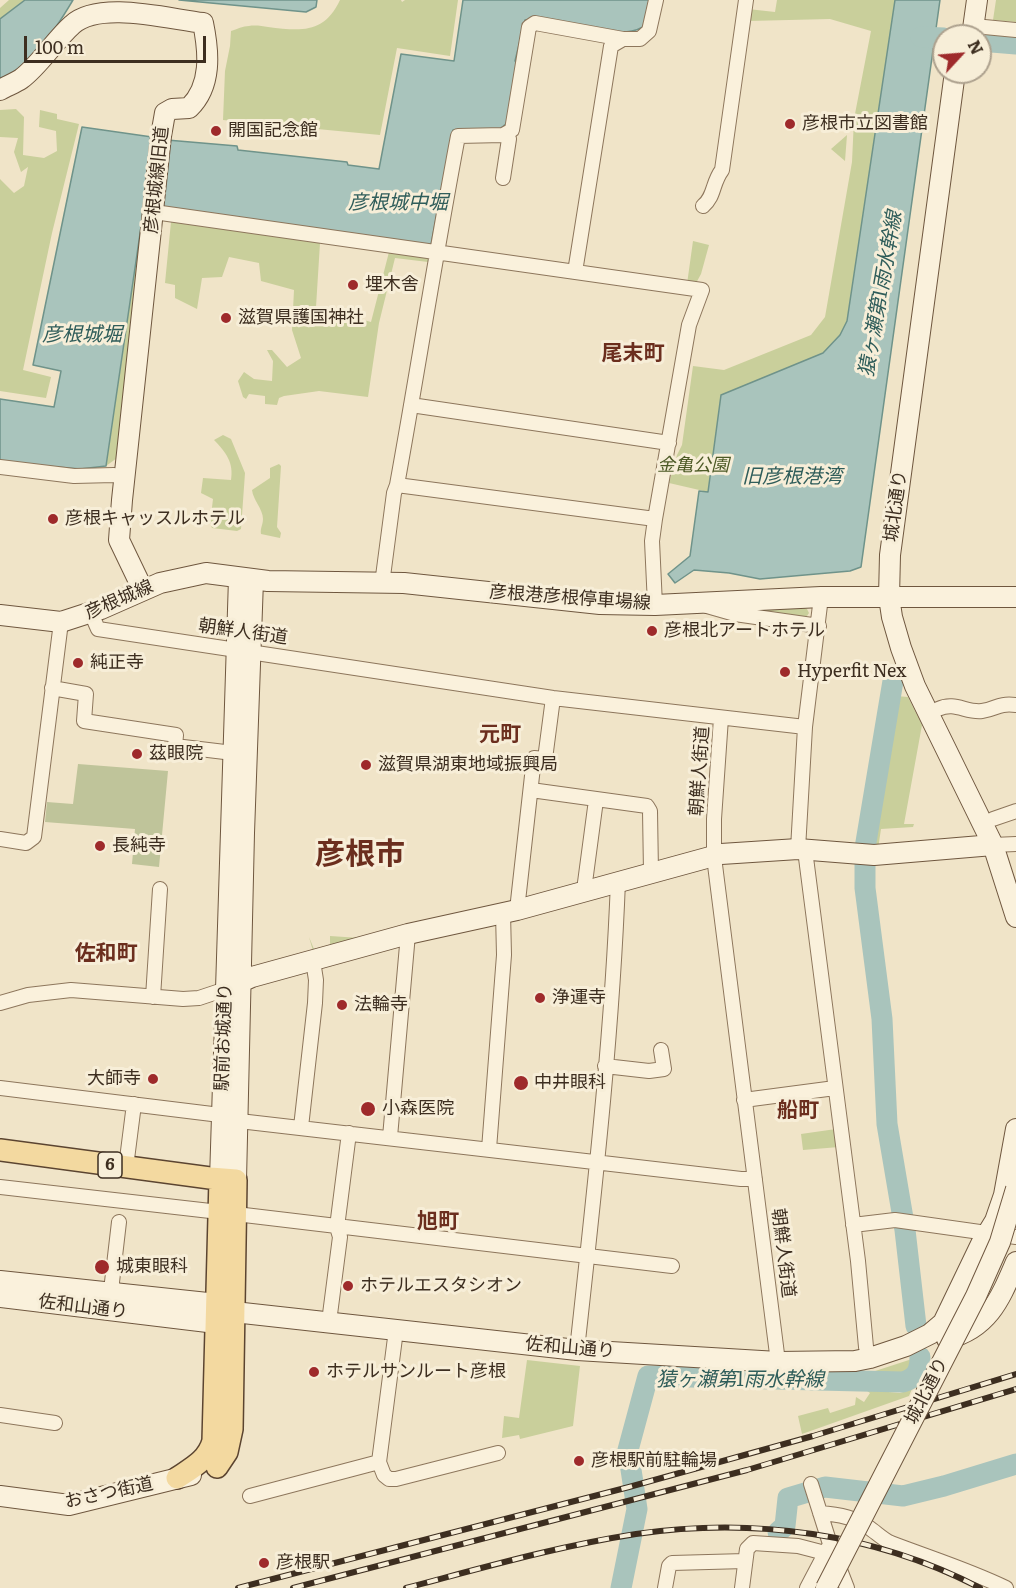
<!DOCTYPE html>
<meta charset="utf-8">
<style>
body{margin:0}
#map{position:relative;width:1016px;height:1588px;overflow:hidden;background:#f0e4c8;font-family:Literata,serif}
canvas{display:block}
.north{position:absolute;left:932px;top:24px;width:60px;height:60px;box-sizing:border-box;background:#f7eed8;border:2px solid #ada18e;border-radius:50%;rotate:64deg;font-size:16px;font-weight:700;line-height:24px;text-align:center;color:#3d2e20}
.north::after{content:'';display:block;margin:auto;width:21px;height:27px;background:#9e2a2b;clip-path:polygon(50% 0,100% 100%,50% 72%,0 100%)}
.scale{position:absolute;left:24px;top:36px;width:182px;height:27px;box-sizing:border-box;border:3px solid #3d2e20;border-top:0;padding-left:8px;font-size:18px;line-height:21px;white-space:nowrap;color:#3d2e20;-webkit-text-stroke:4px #f7eed8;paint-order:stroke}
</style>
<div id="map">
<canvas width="1016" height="1588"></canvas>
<div class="north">N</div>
<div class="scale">100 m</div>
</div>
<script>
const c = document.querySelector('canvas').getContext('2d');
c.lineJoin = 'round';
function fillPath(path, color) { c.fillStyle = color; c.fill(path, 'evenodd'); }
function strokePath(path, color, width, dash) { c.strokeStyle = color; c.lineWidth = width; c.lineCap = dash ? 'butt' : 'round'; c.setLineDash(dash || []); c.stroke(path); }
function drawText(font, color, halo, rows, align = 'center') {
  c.font = font + ' Literata,"Noto Sans JP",serif'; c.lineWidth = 6; c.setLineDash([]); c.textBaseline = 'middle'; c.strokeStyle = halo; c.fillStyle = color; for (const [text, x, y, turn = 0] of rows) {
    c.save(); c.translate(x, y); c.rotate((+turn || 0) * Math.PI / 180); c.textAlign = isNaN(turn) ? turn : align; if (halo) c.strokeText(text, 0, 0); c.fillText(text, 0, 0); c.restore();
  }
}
const green = new Path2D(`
 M9,0H25L0,19V8Z
 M340,0H401L402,2L405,0H458L450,56L397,48L380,135L223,120L225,71L230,46L231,31C237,29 243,26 249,26C255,25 262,26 268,27C301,31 324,34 340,0Z
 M777,0H895L847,321L840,335L823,353L721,395L708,492L669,483L677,455L682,445L693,366L724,370L811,335L825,317L852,162L854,119L871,31L830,19L748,21V9L775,12Z
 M996,0H1016V22L993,20Z
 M16,109L24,117L23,155L44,158L57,151L56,131L39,127L40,110L57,114V119L79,124L52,233L23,370L51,377L46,398L0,391V179L14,193L24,186L28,167L21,172L14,152L18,138L0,137V110Z
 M847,135L845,161L831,149Z
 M146,207L117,458L106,466L142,220Z
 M171,222L320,243L316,307L371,322L389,252L429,257L428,262L395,258L379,323L368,397L319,391L284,396L279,398L277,405L265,404V396L249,394L246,399L243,397L238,381L244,372L254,379L272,381L273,361L267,350H272L287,367L301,358L292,330L294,290L261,281L259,263L229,257L222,277L202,278L197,309L175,298V285L165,283Z
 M693,241L709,245L701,274L695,285L687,284Z
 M223,435L231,439L245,473L241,529L237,531L212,528L210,524L213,499L201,493L203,478L231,480C234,463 226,452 214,440Z
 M279,464L281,466L277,527L281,533L280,538L261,534C260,528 263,525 263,519C263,509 253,500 252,490L270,478V468Z
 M801,605L807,609L809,613L805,619L756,614L753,609Z
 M896,696L908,697L922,725L904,824H914L913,827L881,829L878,849H871Z
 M330,936L360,938L313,951L309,937L314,949L330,945Z
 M836,1129L839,1147L803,1150L801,1134Z
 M912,1359L911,1367L905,1375L857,1374L869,1373Z
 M527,1360L580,1366L573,1426L520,1439L519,1435L502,1438L504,1416L519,1418Z
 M912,1389L909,1396L802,1434L798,1416L828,1408L830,1413L855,1405L856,1397L864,1402L870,1393L866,1390L900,1393Z`);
const cemetery = new Path2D(`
 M78,764L168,771L159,867L132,864L135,829L45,822L47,802L73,804Z`);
const water = new Path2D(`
 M25,0H73C58,25 30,71 0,78V19Z
 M179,0H317L316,7L306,12Z
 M463,0H650L643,27C613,44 560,16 525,20L515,61L519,62L508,122L499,130H453L431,245L427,248L161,210L167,140L237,146L238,150L347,162L348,165L379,169L401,54L454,61Z
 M895,0H940L861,567L850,571L760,579L729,573L694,570L675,583L668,574L690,556L699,491L708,492L721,395L823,353L840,335L847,321Z
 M82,127L152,137L146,207L142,220L106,466L80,469L0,462V399L54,407L61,371L33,365Z`);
const river = new Path2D(`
 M921,37L944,38
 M992,42L1016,44
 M865,848L894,675
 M865,860V888L882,1019L887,1124L905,1230L916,1326
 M778,1532L785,1526L788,1498L825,1487L903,1496L944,1486L1016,1464
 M621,1588L637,1509L628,1450L648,1376L903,1382C916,1378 920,1371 920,1357`);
const street = new Path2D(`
 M974,26L1016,30
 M503,178L509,139L507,133
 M703,206C715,196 712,183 722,170L746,0
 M154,212L702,290L689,325L655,519L652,541L655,605
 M575,272L611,46L623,39
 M411,405L669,443
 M0,467L74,476L114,475L124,477
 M397,485L655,519
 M382,584L394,493L397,485C418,369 436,252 458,136L503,135L512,130L529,27L535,23L623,39H640L649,31L656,0
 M707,606L735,614L819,626
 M91,613L98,629L553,698L805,727
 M52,688L86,694L84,721L176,735L175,746L233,753
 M938,709C955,701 966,713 982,711C997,709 997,703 1016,705
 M721,718L714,819V857L778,1362
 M531,790L647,806L650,811L651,872
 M993,819L1016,811
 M0,839L26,843L34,837L61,622
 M993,845L1016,844
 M798,849L805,727L821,597
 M805,850L858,1261L866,1347L870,1358
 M584,890L596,800
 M517,910L534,758L545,759L553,698
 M153,997L160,889
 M0,1003L28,995L71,990L183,999L199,998L226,989
 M605,1066L649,1071L664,1069L661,1050
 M0,1088L212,1114L248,1122L741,1179H755
 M744,1100L835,1088
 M301,1127L315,1003L316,980L313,961
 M390,1137L408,934
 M489,1149L504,955L503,913
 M126,1167L134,1104
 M0,1187L219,1212
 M236,1214L672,1266
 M853,1225L895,1220L1016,1237
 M113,1293L112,1282L119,1222
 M329,1322L340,1237L337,1227L349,1133
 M396,1330L379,1462L384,1475L389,1479H396L498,1453
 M577,1350C594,1194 612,1038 618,881
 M0,1415L55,1423
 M811,1484L830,1544L847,1588
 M250,1496L379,1462
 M820,1513C837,1514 854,1517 868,1527C876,1532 882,1539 891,1543C930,1558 969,1570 1006,1588
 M665,1588L669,1566L672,1563L745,1561
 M742,1588L747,1549L753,1543L798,1546L825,1553
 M807,1588L828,1548`);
const secondary = new Path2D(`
 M972,36L977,0
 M955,72L890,555L889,597L892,617L901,648L915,686L993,845L1016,917
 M0,90C7,86 15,83 21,79C39,66 55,40 72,25C99,0 168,19 203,23C209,52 212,86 189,108L172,109L165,113L161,136L122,500L119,540L143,590
 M0,615L61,622L101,609L160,583L206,573L268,581L404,583L600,604L655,605L821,597H1016
 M226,989L252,977L408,934L517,910L721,854L798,849L874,855L993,845
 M220,1179L239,578
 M236,1180L244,833L253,580
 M0,1281L217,1304L234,1312L577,1350L778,1362L855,1361L870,1358L906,1346L930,1334L943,1323L981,1244L995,1221L1004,1195L1016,1129
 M0,1297L216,1323L229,1315
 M947,1339C989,1328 1000,1299 1016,1262
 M0,1496L69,1505L191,1475`);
const primary = new Path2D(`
 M0,1150L210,1178L236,1180L232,1429L227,1452L217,1467
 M177,1478C192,1468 208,1460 213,1441L220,1179`);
const rail = new Path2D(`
 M238,1588L629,1487L813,1436L1016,1374
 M293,1588L747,1470L1016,1389
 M406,1588C482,1568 558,1546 636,1534C753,1517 875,1533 980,1588`);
const secondaryBridge = new Path2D(`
 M826,1588L976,1296L1000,1242L1016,1189`);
const markers = [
 [790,124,6,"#9e2a2b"],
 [216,131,6,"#9e2a2b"],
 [353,285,6,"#9e2a2b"],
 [226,318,6,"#9e2a2b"],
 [53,519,6,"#9e2a2b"],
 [652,631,6,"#9e2a2b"],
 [78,663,6,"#9e2a2b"],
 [785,672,6,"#9e2a2b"],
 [137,754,6,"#9e2a2b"],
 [366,765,6,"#9e2a2b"],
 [100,846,6,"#9e2a2b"],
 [540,998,6,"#9e2a2b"],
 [342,1005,6,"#9e2a2b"],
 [153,1079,6,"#9e2a2b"],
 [521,1083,8,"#9e2a2b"],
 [368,1109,8,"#9e2a2b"],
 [102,1267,8,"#9e2a2b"],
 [348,1286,6,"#9e2a2b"],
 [314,1372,6,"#9e2a2b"],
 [579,1461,6,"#9e2a2b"],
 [264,1563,6,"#9e2a2b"]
];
const shields = [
 [110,1165,24]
];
const shieldNames = [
 ["6",110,1165]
];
const poiNames = [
 ["彦根市立図書館",802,124],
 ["開国記念館",228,131],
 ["埋木舎",365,285],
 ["滋賀県護国神社",238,318],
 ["彦根キャッスルホテル",65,519],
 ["彦根北アートホテル",664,631],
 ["純正寺",90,663],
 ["Hyperfit Nex",797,672],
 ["茲眼院",149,754],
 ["滋賀県湖東地域振興局",378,765],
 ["長純寺",112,846],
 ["浄運寺",552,998],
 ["法輪寺",354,1005],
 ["大師寺",141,1079,"right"],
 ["中井眼科",534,1083],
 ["小森医院",382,1109],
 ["城東眼科",116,1267],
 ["ホテルエスタシオン",360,1286],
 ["ホテルサンルート彦根",326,1372],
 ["彦根駅前駐輪場",591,1461],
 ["彦根駅",276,1563]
];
const streetNames = [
 ["彦根城線旧道",157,180,-84],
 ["城北通り",896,506,-82],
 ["彦根港彦根停車場線",570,598,4],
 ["彦根城線",119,600,-23],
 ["朝鮮人街道",243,632,8],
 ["朝鮮人街道",700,771,-86],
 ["駅前お城通り",224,1037,-88],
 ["朝鮮人街道",783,1253,83],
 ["佐和山通り",83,1307,7],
 ["佐和山通り",570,1348,5],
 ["城北通り",927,1391,-63],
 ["おさつ街道",109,1493,-12]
];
const parkNames = [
 ["金亀公園",693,466]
];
const waterNames = [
 ["彦根城中堀",398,203],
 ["猿ヶ瀬第1雨水幹線",881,294,-80],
 ["彦根城堀",82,335],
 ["旧彦根港湾",792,477],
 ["猿ヶ瀬第1雨水幹線",740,1380]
];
const quarterNames = [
 ["尾末町",633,354],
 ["元町",500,735],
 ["佐和町",106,954],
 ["船町",798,1111],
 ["旭町",438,1222]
];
const townNames = [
 ["彦根市",360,855]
];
fillPath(green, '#c9cf9b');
fillPath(cemetery, '#bfc49a');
fillPath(water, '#a9c4bc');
strokePath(water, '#6f938a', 1.5);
strokePath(river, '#a9c4bc', 21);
strokePath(street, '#8d765c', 16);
strokePath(secondary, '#6f573f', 22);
strokePath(primary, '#5b4430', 24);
strokePath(street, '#faf1dc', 14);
strokePath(secondary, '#faf1dc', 20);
strokePath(primary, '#f3d9a0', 21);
strokePath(rail, '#3d2e20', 6);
strokePath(rail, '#f7eed8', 4, [11]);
strokePath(secondaryBridge, '#6f573f', 22, []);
strokePath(secondaryBridge, '#faf1dc', 20);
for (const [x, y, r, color] of markers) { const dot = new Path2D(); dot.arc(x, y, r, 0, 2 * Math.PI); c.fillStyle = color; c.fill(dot); strokePath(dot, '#f7eed8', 2); }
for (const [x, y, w] of shields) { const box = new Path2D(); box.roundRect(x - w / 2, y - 13, w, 26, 4.5); c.fillStyle = '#f7eed8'; c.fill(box); strokePath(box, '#3d2e20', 1.5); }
drawText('bold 16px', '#3d2e20', null, shieldNames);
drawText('18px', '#3d2e20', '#f7eed8', poiNames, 'left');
drawText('18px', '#3d2e20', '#f7eed8', streetNames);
drawText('italic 18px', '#4d5a26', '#f7eed8', parkNames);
drawText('italic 20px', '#2f5d5a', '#f7eed8', waterNames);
drawText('bold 21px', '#6b2e1e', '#f7eed8', quarterNames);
drawText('bold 30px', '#6b2e1e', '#f7eed8', townNames);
</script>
